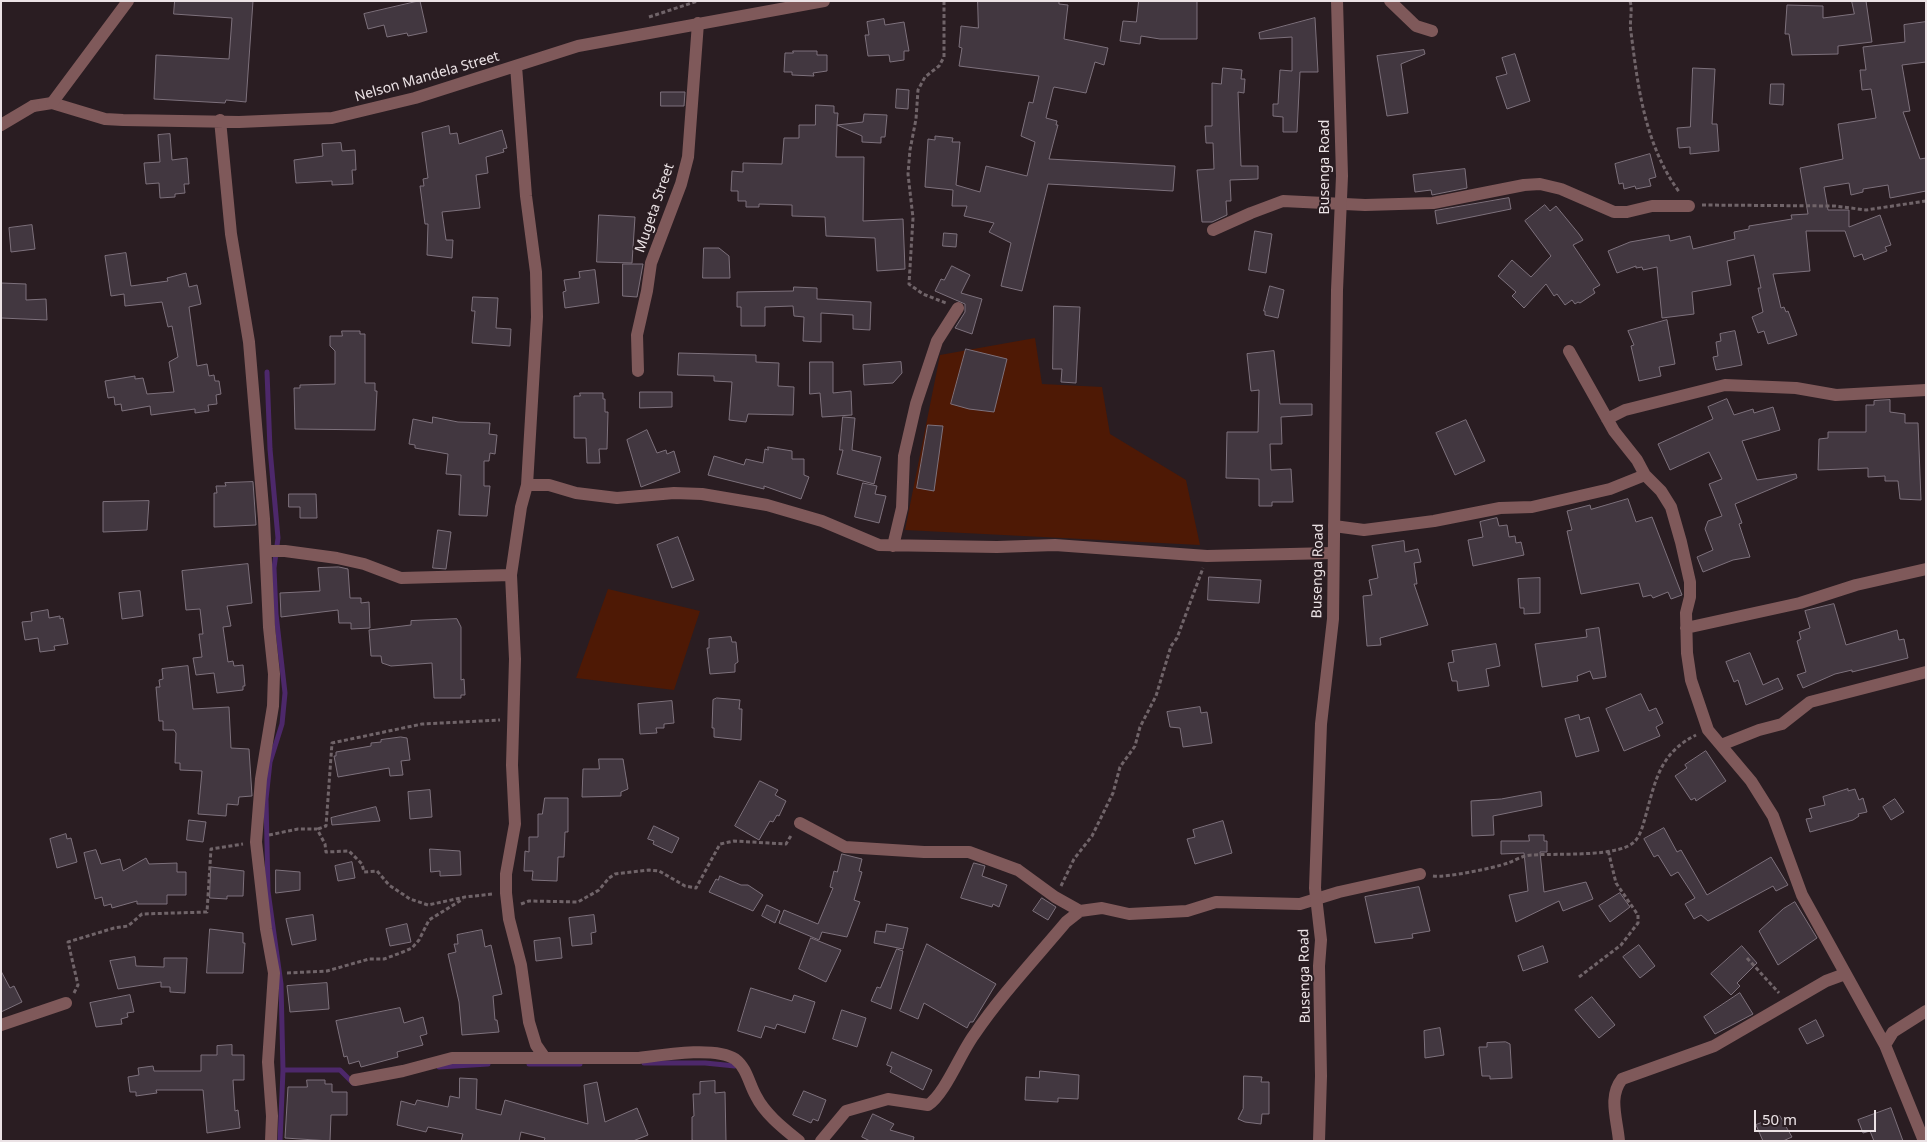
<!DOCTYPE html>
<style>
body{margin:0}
#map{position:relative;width:1927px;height:1142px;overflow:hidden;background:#2a1d22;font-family:"Noto Sans",sans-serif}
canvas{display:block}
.frame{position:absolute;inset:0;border:2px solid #ebe2e5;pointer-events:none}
.scale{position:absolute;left:1754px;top:1110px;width:122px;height:22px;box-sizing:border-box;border:2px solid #ebe2e5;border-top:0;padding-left:6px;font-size:15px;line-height:18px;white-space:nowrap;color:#ebe2e5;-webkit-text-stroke:4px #2a1d22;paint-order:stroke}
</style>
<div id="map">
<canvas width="1927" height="1142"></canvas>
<div class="frame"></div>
<div class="scale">50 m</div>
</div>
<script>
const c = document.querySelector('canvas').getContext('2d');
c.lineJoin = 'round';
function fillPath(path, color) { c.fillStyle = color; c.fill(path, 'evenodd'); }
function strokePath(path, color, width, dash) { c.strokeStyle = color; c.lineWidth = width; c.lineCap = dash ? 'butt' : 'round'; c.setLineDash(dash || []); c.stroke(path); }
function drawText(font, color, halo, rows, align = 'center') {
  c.font = font + ' "Noto Sans",sans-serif'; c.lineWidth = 4; c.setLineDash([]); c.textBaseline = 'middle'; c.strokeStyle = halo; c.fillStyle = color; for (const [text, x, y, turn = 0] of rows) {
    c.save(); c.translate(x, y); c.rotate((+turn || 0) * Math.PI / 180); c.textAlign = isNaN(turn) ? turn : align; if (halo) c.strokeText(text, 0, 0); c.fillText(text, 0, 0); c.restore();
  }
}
const green = new Path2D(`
 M1035,338L1042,384L1102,387L1110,434L1186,480L1200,545L905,530L940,355Z
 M608,589L700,611L674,690L576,678Z`);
const stream = new Path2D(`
 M267,372L270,449L278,538L274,568L276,614L285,693L282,724L270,762L266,799L268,891L281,984L283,1070L280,1141
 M644,1063H705L735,1066
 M529,1064H580
 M439,1067L488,1064
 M283,1070H340L353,1083`);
const building = new Path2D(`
 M175,1H253L246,102L226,100L225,103L154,99L156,55L229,59L232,18L174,14Z
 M420,1L427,32L408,36L407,33L387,37L384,25L368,29L364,14Z
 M978,1H1059V4L1068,5L1064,39L1108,48L1104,65L1095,62L1086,93L1054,87L1053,89L1046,118L1057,121L1056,125H1058L1049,159L1175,166L1173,191L1048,184L1022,291L1001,286L1011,243L989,232L994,223L964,216L967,206H952L953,190L925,187L928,139L935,140V136L953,138L952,142H960L956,185L980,192L986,166L1027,176L1035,142L1021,136L1029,102L1033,103L1039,76L959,66L962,48L959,47L961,26L978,28Z
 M1139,1H1197V39H1160L1141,36L1140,44L1120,41L1123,21L1136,22Z
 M1852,1H1866L1872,42L1838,46V54L1792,55L1789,34H1785L1787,5L1823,6V18L1854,14Z
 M1315,18L1318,72H1300L1297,132H1283V117L1273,116V104H1278L1280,70L1292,71V37L1260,39L1259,33Z
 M884,19L885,25L904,22L909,51H904V60L890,62L889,55L868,56L865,35H869L867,22Z
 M1926,22V62L1902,65L1910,111L1903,112L1920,159L1926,158V191L1890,198L1888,185L1863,189V192L1851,195L1849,183L1824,187L1828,210H1849V227L1880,215L1891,245L1885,247L1887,251L1864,260L1862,254L1854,257L1845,231H1806L1810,271L1773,274L1781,308L1784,307L1786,312L1788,311L1797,335L1768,344L1764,331L1758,333L1752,317L1763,312L1758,288H1761L1754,255L1727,261L1731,285L1692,292L1694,314L1662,318L1657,267L1643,270L1642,267L1636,268V266L1617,273L1608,251L1630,242L1669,235L1670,241L1690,236L1693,249L1735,239L1734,232L1749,229V226L1792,219L1791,215L1808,214L1800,168L1843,159L1838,124L1876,118L1871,89L1862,90L1860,70H1866L1863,47L1905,42L1904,25Z
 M1424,50L1425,54L1401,64L1408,113L1387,116L1377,56Z
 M793,51H817V55H827V71L813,73L814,76L792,75V72H784L785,53H793Z
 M1515,54L1530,101L1507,109L1496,77L1507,74L1502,58Z
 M1223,68L1242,70L1241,79H1245L1244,93L1238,92L1241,166H1258V179L1230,180L1231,201H1226L1227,215L1212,222H1202L1197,170L1214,169L1213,143H1206L1205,126H1212V83L1221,84Z
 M1693,68L1715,69L1712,124H1717L1719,151L1690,154V147L1679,148L1677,128L1690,127Z
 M1771,84H1784L1783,105L1770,104Z
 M897,89L909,90L908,109L896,108Z
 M661,92H685L684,106H661Z
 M816,105L834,106V113H838L837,125L863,122L864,114L887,115L885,137H881V143L862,142V136L837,125L836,157H864L863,221L903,219L905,269L877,271L875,238L826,236L825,217L792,216V205L759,204V207H746V201H738V191H731L732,171L743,172V163L782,164L784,138H799V125H815Z
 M449,126L450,134L457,133L459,144L502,130L507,148L503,149L504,152L486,157L488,173L476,175L480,208L442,212L446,240H453L452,258L427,255L428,224H425L420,186H424L423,179L428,178L422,133Z
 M170,134L172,160L187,158L189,184H184L185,193L175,194V197L160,198L159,183L146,184L144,163L160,162L158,135Z
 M341,143L342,151L355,150L356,170H352L353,184L332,185V181L296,183L294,160L323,156L322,144Z
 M1650,154L1656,177L1649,179L1651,186L1636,189L1635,186L1624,189L1623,183L1619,184L1615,164Z
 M1465,169L1467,188L1432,195L1431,190L1415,192L1413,175Z
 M1509,198L1511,209L1437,224L1435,211Z
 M1545,205L1550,211L1556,206L1579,234L1583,240L1573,245L1600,285L1593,289L1595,293L1580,303L1578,302L1575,304L1572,300L1565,305L1557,294L1554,296L1546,284L1524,308L1512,296L1516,292L1498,276L1512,260L1531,277L1551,256L1525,221Z
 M599,215L635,217L632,263L597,262Z
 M32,225L35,249L11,252L9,228Z
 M1255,231L1272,234L1266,273L1249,270Z
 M944,233L957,234L956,247L943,246Z
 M704,248H719L729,256L730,278H703Z
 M126,253L131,286L168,281L167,278L186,273L189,287L197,285L201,304L189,307L197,366L207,364L209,376L214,375L215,381H219L221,394L216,395L217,404L208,405L209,411L195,413V409L151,415L150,406L122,411L121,404L115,405L114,397L108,398L105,381L135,376V379L143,378L147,394L174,392L169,362L178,357L172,326L168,327L162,302L125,306L124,294L111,296L105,256Z
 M623,264H643L637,297L623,296Z
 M952,266L970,275L961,293L982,299L972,334L955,328L965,312V304L935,291L941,279L944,280Z
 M595,270L599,303L565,308L563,292L566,291L564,280L580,278L579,272Z
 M1,283L26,284V300L46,299L47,320L1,318Z
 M1270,286L1284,290L1278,318L1265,315V311H1264Z
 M794,287L817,288V299L871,302L870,330L853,329V315L821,313V342L803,341L804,317L794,316L793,306L765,307V326H741V307H737V292L793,291Z
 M473,297L498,298L496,328L511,329L510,346L472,343L475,311H472Z
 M1054,306L1080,307L1076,383L1061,382L1062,369H1053Z
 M1667,320L1675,364L1659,367L1661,376L1639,381L1631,346L1634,345L1628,331Z
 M342,331H360V334H365V383H375V391H377L375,430L295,429L294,388H300V385L335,384V351L330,346V336H342Z
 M1735,331L1742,365L1716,370L1713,357L1718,356L1716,342L1721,341L1720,334Z
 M966,349L1007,359L994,412L969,409L951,404Z
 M1274,351L1280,404H1312V415L1281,417L1282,444H1270L1271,470L1291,469L1293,502H1272V506H1259V479L1226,478L1227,432H1258L1259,390L1251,391L1247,354Z
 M679,353L756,355V362L779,363L778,386L794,387L793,415L748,414L746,422L729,420L732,382L714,381V376L678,375Z
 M810,362H833V393L851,391L852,415L822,417L820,393L810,394Z
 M901,362L902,373L893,383L864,385L863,365Z
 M640,392H672V407L640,408Z
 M580,393H603V399H605V412H608L607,449H599L600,463H587L586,438H574V396H580Z
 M1727,399L1734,415L1753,409L1754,413L1773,407L1780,430L1742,441L1757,480L1796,474L1797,478L1735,504L1742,523L1739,524L1750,557L1733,560L1703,572L1697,557L1713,550L1705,529L1708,521L1722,516L1709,484L1722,479L1709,452L1670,470L1658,444L1713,419L1708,407Z
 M1890,400V412L1905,414V423H1918L1921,500L1900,499L1898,481H1885V476L1868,477V468L1818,470L1819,439L1828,438V432H1866V405H1874V401Z
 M433,417L458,422L490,423L489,434L497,435L495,454L490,453L489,461H484V486H490L487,516L459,515L461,475L446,474L448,454L415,448V445L409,444L413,419L432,423Z
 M843,417L855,418L852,450L881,457L874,484L837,474L843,450H840Z
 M1466,420L1485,461L1455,475L1436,433Z
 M928,425L943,426L934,491L917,488Z
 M647,430L657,453L666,450L667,454L674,451L680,472L641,487L627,440Z
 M768,447L792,451V459H804V475L809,477L801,499L764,486V489L708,475L714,456L744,465L746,459L763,463L765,449L768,450Z
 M253,482L256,525L214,527V493H217L216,486H226L225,483Z
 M863,483L877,486L875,494L886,496L879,523L855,517Z
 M289,494H316L317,518H300V507H289Z
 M1628,499L1636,522L1652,517L1682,595L1671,599L1668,592L1653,598L1651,595L1643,597L1639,583L1581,594L1567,531L1572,530L1567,511L1590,505L1591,509Z
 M149,501L147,530L103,532V502Z
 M1497,518L1499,526L1507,525L1509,537L1515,536L1516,543L1521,542L1524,555L1473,566L1468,540L1483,537L1480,522Z
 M438,530L451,532L446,569L433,568Z
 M678,537L694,580L672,588L657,545Z
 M1404,541L1405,552L1418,549L1421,562L1414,563L1417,584H1414L1428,625L1380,638L1381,645L1367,646L1363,596L1372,595L1369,580L1378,578L1372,546Z
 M248,564L252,603L227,606L231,626L223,627L228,662L233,661L234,666L243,665L245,686H243V690L217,693L214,673L196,675L193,658L202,657L199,634H203L200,609L186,610L182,571Z
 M339,567L348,569L350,598H361V603L369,602L370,628L351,629V623H339L338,610L281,617L280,593L320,591L318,568Z
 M1209,577L1261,580L1259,603L1208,600Z
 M1540,578V613L1524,614V608H1520L1518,579Z
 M140,591L143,616L122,619L119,593Z
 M1834,604L1846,645L1897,630L1899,640L1904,639L1908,658L1852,672V670L1835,674L1803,688L1797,675L1806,672L1797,641L1801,639L1799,632L1810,628L1805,611Z
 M48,610L49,618L60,616V619L63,618L68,644L54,646L55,650L40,652L38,638L25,640L22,622L32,621L31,613Z
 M457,619L461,627V680L464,679L465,695H461V698H434L432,663L391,666L382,663L381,656H371L369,630L411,625V621Z
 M1599,628L1606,677L1593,679L1590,671L1577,676L1578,681L1542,687L1535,644L1587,637L1586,630Z
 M731,637L732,642H736L738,662L735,664V672L710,674L707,648H709V639Z
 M1496,644L1500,666L1486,669L1489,686L1458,691L1457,681H1452L1448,663L1454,662L1452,651Z
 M1750,653L1763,685L1778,678L1783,689L1746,705L1738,680L1734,682L1726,662Z
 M188,666L193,709L229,707L231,748L249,749L252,796L239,797L238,805L227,804L226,816L198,814L202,771L180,770V763H175L176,733L174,730H163V721H159L156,687H160L159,680L163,679L162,669Z
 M1641,694L1649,711L1656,708L1663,723L1656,727L1660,736L1624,751L1606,709Z
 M717,698L740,700L739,709H742L741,740L714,737V728H712L713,700Z
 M672,701L674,723L664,724V728H656L657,733L640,734L638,704Z
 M1200,707L1201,713L1207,712L1212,743L1183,747L1180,728L1170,727L1167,712Z
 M1579,715L1580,720L1589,717L1599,751L1576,757L1565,719Z
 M401,737L407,738L410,760L401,761L403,775L390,776L389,768L338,777L334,756H336V752L371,746V743L381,742V740Z
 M1706,751L1726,781L1696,801L1695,798L1691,800L1675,776L1687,768L1685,765Z
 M599,759H623L628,789L621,792V796L582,797L583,769H599Z
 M760,781L778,790L775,795L786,801L779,816L777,815L773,822L770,821L759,840L735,826Z
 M1848,789V791L1855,789L1859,800L1863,798L1867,812L1858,814L1859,816L1853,820L1810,832L1806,819L1812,818L1809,809L1825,805L1823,797Z
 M430,790L432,817L410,819L408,792Z
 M1541,792L1542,806L1493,816L1494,835L1472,836L1471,801L1501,799Z
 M545,798H568V832H565L564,857H558L557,881L532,880L533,871H524L525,851L529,852V837H538V814H542Z
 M1895,799L1904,812L1891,820L1883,807Z
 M376,807L380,821L332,825L331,818Z
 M189,820L206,822L203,842L187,840Z
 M1223,821L1232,853L1195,864L1187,839L1195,837L1193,830Z
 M654,826L679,838L672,853L653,844L654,841L648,839Z
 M1664,828L1677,852L1681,850L1707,895L1771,857L1788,885L1776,891L1773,886L1708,921L1701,915L1694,919L1685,904L1695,898L1678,872L1671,876L1658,855L1654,857L1644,839Z
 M66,834L67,839L71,838L77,862L57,868L50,839Z
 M1529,835H1544V841H1547V852H1540L1544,892L1586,882L1593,899L1563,911L1559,901L1516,922L1509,895L1528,891L1524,853L1501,854V841H1529Z
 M430,849L460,851L461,875L440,876V871L431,872Z
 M96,850L101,864L120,859L123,871L146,858L149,864L177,863V872H186V895H167V904H137V901L112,908L111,904L104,906L102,897L95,899L84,853Z
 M842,854L862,859L859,871L862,872L854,900L860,902L847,937L822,932L819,940L779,923L784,910L818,924L833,888L830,887L834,871L837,872Z
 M352,862L355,878L338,881L335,866Z
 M974,863L985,866L982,876L1007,885L999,907L993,904L992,907L961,898Z
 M211,867L244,871L243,896H227V899L210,898Z
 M276,870L300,872V890L276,893Z
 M720,876L741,885H748L763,895L753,911L709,892L716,879L718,880Z
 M1419,887L1430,931L1412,934L1413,938L1375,943L1365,897Z
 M1620,893L1630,907L1610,922L1599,906Z
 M1042,898L1056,907L1048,920L1033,911Z
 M1795,902L1817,938L1778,965L1759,931L1783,909Z
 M767,905L780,911L775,923L762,916Z
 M313,915L316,940L292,945L286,919Z
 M594,915L596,932L591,933L592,944L572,946L569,918Z
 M407,924L411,942L390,946L386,929Z
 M887,924L908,928L903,949L874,943L876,931L885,932Z
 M210,929L243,933V943H245L243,973H207Z
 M482,930L485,947L491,945L502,994L493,996L495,1020H497L499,1032L462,1035L459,1002L448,954L456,952L454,944H458L457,935Z
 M560,938L562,958L536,961L534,941Z
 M811,938L841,950L826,982L799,969Z
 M927,944L996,984L973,1022H970L967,1028L924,1003L918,1019L900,1011Z
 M1639,945L1655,966L1640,978L1623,957Z
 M1543,946L1548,962L1523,971L1518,956Z
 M1742,946L1757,963L1737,983L1740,986L1731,995L1711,974Z
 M897,949L903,951L891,1009L871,1001L877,987L880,988Z
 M135,957L136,966L164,967V958H187L185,993L170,992V987H161V982L118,989L110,961Z
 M1,971L10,988L14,986L22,1002L1,1012Z
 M327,983L329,1009L290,1012L287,986Z
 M751,988L792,1001L794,995L815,1002L805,1033L777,1024L775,1029L765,1026L761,1038L738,1031Z
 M1740,993L1753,1014L1715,1034L1704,1017Z
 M130,995L134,1012L127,1013L128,1017L121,1019L122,1024L96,1027L90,1003Z
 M1592,997L1615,1025L1599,1038L1575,1010Z
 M400,1008L404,1023L423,1017L427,1034L420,1036L423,1045L397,1052L398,1057L361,1067L359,1061L349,1064L347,1056L344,1057L336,1021Z
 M842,1010L866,1018L857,1047L833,1039Z
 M1816,1020L1824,1036L1807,1044L1799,1029Z
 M1440,1028L1444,1055L1425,1058L1424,1031Z
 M1506,1042L1510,1044L1512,1078L1490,1079V1076H1482L1479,1047H1487V1043Z
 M232,1045V1055H244V1080H233L235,1111L238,1110L240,1128L207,1133L203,1090H156L157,1093L136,1096V1092H130L128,1077L139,1075L138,1068L153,1066L154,1071H201V1055H217V1046Z
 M892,1052L932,1070L923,1090L890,1072L892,1067L887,1065Z
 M1040,1071L1079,1075L1078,1099L1058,1098V1102L1025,1100L1026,1077L1039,1078Z
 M1244,1076L1262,1077L1261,1082H1269V1114H1262L1261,1124L1245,1122L1238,1119L1243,1109Z
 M460,1078L477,1079L476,1109L501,1115L505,1100L588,1124L584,1085L597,1082L605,1122L637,1108L648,1135L633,1141H544L545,1138L521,1132L519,1141H461L463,1134L428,1127L426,1132L397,1125L401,1101L415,1105L417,1100L448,1107L450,1096L459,1098Z
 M307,1080H325V1084H332V1092H347V1115H331L330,1141L285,1138L288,1087H307Z
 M715,1081V1093L725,1092L726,1141H695L692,1140V1117L694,1116L693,1094H700V1082Z
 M804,1091L826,1100L818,1121L813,1119L811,1123L793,1115Z
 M1891,1108L1903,1141H1874L1870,1131L1863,1133L1858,1120Z
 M873,1114L894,1124L890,1130L914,1137L913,1141H870L862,1137Z
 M1780,1116L1792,1137L1783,1141H1763L1756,1125Z`);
const path = new Path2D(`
 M944,1V57L939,66L925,77L918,90L916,119L910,150L908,174L913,218L909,284L923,294L946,303
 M1630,1C1633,11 1629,22 1631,32C1638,88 1645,146 1680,193
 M649,17L698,1
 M1702,205L1835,206L1866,210L1926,201
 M318,829L326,826L332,743L422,724L500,720
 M269,835L298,829H317L325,844L326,852L349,851L362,864L364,872L377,871L389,885L410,899L428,905L465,897L493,894
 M1433,876C1446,878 1494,868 1508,863C1516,860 1523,855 1533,855C1556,853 1623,858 1636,840C1642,832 1644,821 1647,811C1656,777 1662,752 1696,735
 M1061,886L1074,859L1092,836L1113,793L1120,767L1135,746L1140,727L1156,696L1171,646L1177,638L1203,568
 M521,904L529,901L578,902L599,890L609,878L615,874L649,870L659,871L685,886L696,888L720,844L734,841L786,844L792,834
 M1747,958L1779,993
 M287,973L327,971L369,959H384L403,952L412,948L419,940L429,920L463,899
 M1579,977L1621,945L1638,923V915L1616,883L1608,850
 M74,993L78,985L68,942L114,928L128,926L142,914L207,912L211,849L243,844`);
const minor = new Path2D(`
 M1390,1L1416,26L1432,31
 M516,66L526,196L536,272L537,317L527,485L521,507L511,575L515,659L512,765L515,824L506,874V893L509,919L521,965L529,1022L536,1045L545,1058
 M33,106L52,103L105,119L123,120L239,122L332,118L415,98L578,46L824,1
 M220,120L231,234L249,342L264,519L269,627L274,674L273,706L261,779L256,842L266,929L274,973L268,1062L272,1116L271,1141
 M1213,230L1251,213L1283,201L1365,205L1433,203L1524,185L1540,184L1561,189L1614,212H1627L1652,206H1689
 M1569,351L1614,431L1637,460L1645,475
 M638,371L637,335L647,291L651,263L681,184L688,157L698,23
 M1607,419L1625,410L1725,385L1796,388L1836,395L1926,390
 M527,485H549L576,493L617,498L674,493L702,494L767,505L822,521L879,545L997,547L1055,545L1207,556L1332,553
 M1334,526L1364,530L1434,521L1500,508L1532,507L1610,489L1645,475L1661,491L1671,507L1681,542L1690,582V597L1686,613L1687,653L1691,680L1708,730L1751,781L1773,816L1802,895L1885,1045L1924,1141
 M893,546L902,508L904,456L916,404L937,341L958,308
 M266,551H285L337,558L364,564L401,578L511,575
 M1686,628L1800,603L1856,585L1926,569
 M1721,745L1759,730L1782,724L1810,702L1926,672
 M800,823L845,847L924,852H969L1018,870L1055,897L1080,911
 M1,1025L66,1003
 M1885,1045L1893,1032L1926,1011
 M355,1080L403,1071L452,1058H639C662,1055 715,1046 735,1059C747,1068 749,1084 756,1096C765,1114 783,1128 799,1141
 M821,1141L846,1111L888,1099L928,1105C945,1094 960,1054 974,1035C1001,995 1035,959 1066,922L1080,911L1102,908L1129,914L1187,911L1216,902L1300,904L1339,892L1420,874
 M1619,1141C1617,1118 1608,1097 1622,1079L1714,1046L1826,981L1845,974`);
const tertiary = new Path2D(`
 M52,103L128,1
 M1,125L33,106
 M1319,1141L1321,1076L1319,966L1321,940L1315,888L1321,724L1333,619L1337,290L1342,176L1337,1`);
const streetNames = [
 ["Nelson Mandela Street",427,77,-16],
 ["Busenga Road",1325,167,-90],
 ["Mugeta Street",655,208,-71],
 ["Busenga Road",1318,571,-89],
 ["Busenga Road",1305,976,-91]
];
fillPath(green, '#4e1905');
strokePath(stream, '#4d286b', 5);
fillPath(building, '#423740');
strokePath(building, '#7d717c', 1);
strokePath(path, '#706469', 3, [4, 2.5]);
strokePath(minor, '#7f595a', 12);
strokePath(tertiary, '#7f595a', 12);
drawText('14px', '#ebe2e5', '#2a1d22', streetNames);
</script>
